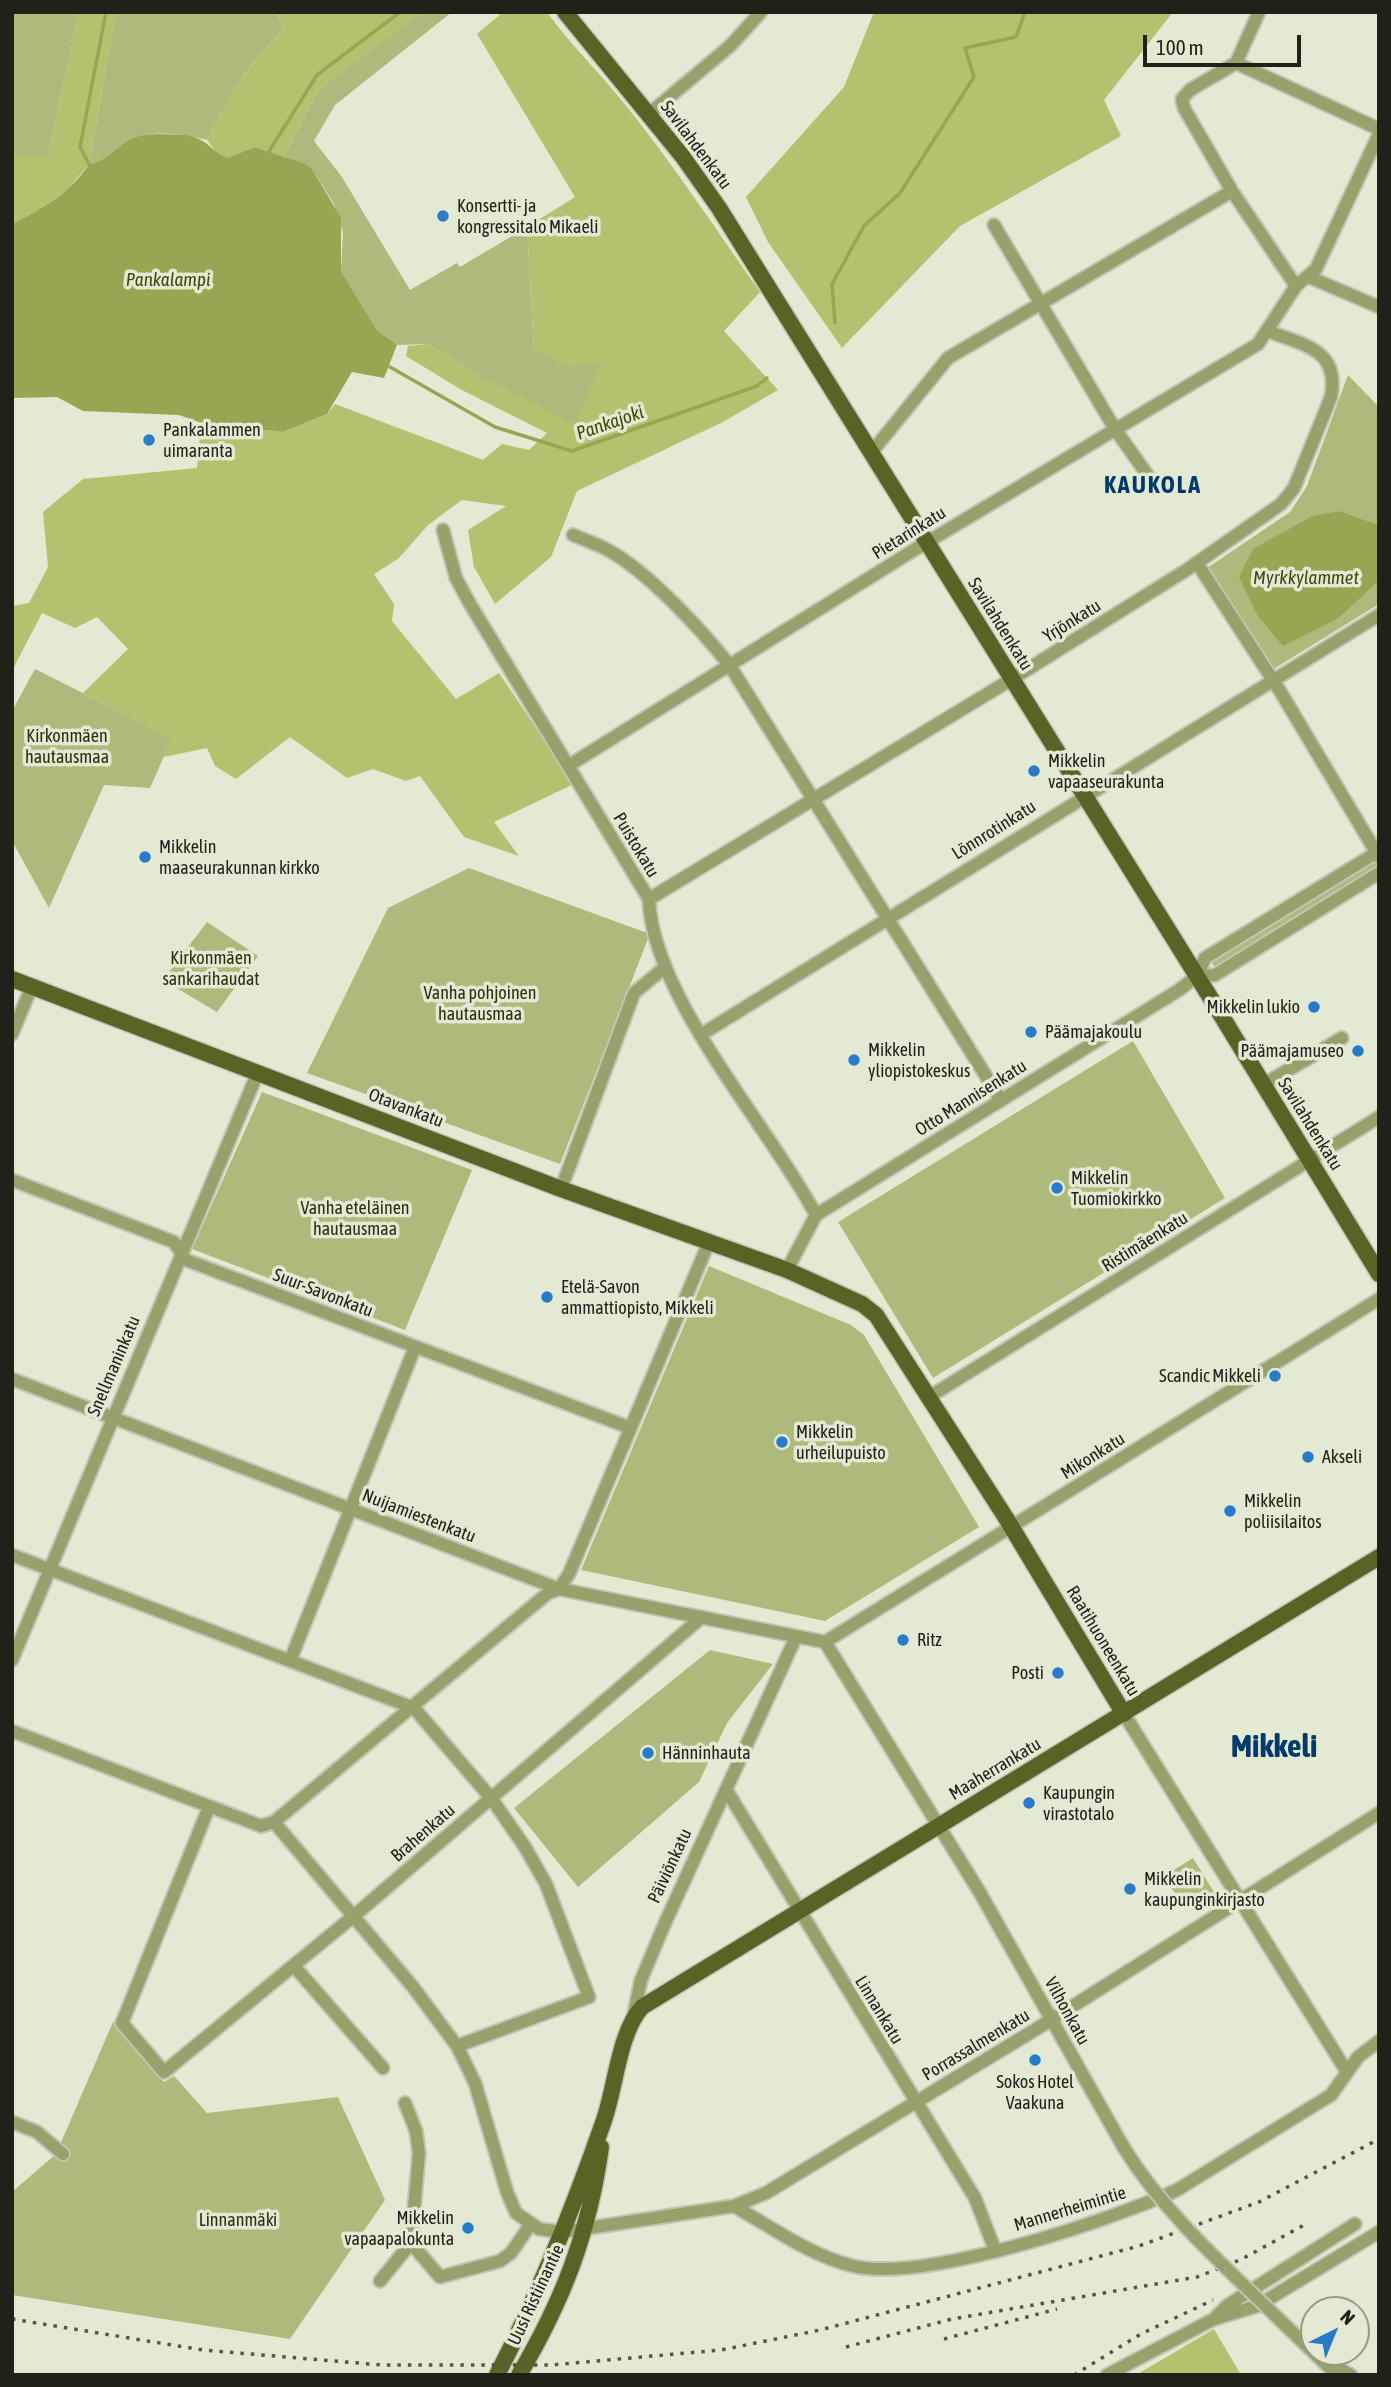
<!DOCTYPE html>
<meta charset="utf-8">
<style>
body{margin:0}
#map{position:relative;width:1391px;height:2387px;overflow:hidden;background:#e4e9d4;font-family:"Asap Condensed",sans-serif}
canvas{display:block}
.frame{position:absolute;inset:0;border:14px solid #20221a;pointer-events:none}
.north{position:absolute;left:1300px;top:2296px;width:70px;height:70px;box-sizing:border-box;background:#e4e9d4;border:2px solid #96998a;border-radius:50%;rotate:43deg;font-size:19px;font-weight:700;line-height:28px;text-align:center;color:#20221a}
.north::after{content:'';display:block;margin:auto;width:24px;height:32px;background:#297bca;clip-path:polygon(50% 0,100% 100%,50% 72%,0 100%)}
.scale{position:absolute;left:1143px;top:35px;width:158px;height:32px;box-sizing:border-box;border:4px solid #20221a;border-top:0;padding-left:9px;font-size:21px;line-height:24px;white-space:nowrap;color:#20221a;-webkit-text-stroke:5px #e4e9d4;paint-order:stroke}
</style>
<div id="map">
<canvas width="1391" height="2387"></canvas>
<div class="frame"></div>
<div class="north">N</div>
<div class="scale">100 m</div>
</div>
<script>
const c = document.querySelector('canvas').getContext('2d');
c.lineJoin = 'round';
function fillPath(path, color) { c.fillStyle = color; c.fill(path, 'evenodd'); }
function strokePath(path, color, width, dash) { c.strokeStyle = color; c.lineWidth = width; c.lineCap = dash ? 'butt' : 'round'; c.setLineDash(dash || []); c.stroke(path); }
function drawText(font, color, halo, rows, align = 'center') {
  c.font = font + ' "Asap Condensed",sans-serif'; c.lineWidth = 7; c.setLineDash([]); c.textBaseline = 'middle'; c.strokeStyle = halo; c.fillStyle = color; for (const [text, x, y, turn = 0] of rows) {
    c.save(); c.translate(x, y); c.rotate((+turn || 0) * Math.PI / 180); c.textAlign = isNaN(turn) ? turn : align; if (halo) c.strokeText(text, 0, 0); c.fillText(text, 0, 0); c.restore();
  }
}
const green = new Path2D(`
 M12,12H79L48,156H12Z
 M116,12H276L284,29C246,66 231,94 207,140C184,134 147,128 126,142C112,150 105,162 89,164Z
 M420,12H452L335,105L314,141L342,177L410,290L457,263L460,267L527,227L534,349L602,362L575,425L482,378L429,344L397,345L377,330L341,271L343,233L334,204L312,169L284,157L318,90Z
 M1348,375L1379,407V525L1340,511L1339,618L1379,581V604L1272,670L1207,568L1290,512L1307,486Z
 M35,669L172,738L150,788L104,785L49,908L12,841V711Z
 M1375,855L1379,870L1217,971L1209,958Z
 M469,868L650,934L560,1164L307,1073L388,908Z
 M207,922L258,956L217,1012L163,980Z
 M1133,1041L1225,1198L933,1378L838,1222Z
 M262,1092L472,1170L405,1330L192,1249Z
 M709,1266L851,1325L864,1335L979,1527L825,1621L581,1570Z
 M710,1650L773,1664L727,1723L699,1782L578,1887L514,1808Z
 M1193,1858L1214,1892L1185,1910L1164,1876Z
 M113,2022L164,2082L174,2076L207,2113L338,2097L385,2200L290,2339L12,2295V2192L56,2154Z`);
const forest = new Path2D(`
 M79,12H116L89,164L68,189L41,210L12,224V156H48Z
 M276,12H423L318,90L284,157L255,147L227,158L217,154L207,140C230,95 248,64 284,29Z
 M503,12H547C569,43 595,68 619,97C670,159 714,227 760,292L724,331L778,390L723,422L577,491L551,557L495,604L474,567L468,530L506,506L462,500L428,525L398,559L374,574L394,604L392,621L456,699L499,673L574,784L494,822L519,856L464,837L420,776L406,781L373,769L347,778L290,737L236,779L215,766L207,748L164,757L171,738L83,693L128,649L97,617L75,628L42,613L12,671V606L29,603L48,567L43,512L83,479L197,468L201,425L235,435L267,430L283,432L327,414L335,404L483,460L502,444L529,450L547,433L460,389L406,356L408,346L429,344L482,378L575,424L601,363L568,367L534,349L527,227L575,197L477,34Z
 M874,12H1173L1104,100L1121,136L960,226L842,348L768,242L746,197L844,87Z
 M1214,2329L1241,2375H1136Z`);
const water = new Path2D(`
 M186,135C212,141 207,149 227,158L255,147L305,164L312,169L341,218V271L377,330L397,345L384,378L352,372L327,414L283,432L267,430L235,435L179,415L83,411L57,397L12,398V224C43,209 70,193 89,164C108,162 117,143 136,137C150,132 171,135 186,135Z
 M1340,511L1379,525V581L1339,618L1283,646L1257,615L1239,577L1253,549L1312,516Z`);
const stream = new Path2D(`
 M268,153L317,75L400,12
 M89,164L80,147L106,12
 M835,323L832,284L864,226L900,193L974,77L965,48L1016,37L1025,12
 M390,367L495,427L572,451L757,386L767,378`);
const minor = new Path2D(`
 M1259,12L1236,63L1190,90L1182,99L1184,108L1232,191L1296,286
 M1236,63L1379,129
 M649,114L730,46L761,12
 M994,225L1115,429L1156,487
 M1309,277L1379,307
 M871,453L948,358L1232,191
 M443,530L456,578L470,604L649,899C652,997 769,1126 816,1215
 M573,535C585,540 597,544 608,550C648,572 702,630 730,666L1001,1100
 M1197,563L1280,691L1379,857
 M568,766L914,550L1258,344L1296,286L1316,269L1379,134
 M649,899L1012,679L1188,569L1281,504L1294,488L1331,397C1340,349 1303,345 1268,331
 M1197,976L1215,975L1379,873
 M12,1034L32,986
 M702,1034L1379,615
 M1263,1085L1342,1038
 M12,1180L174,1242L186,1260L628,1427
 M561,1189L634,993L664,968
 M787,1270L816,1215L1179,990L1197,976L1205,958L1379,851
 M12,1379L559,1589L825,1642
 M929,1397L1379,1117
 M12,1555L414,1708L491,1798L525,1847L546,1884L589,1997L457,2046
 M559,1589L569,1574L709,1242
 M825,1642L1379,1299
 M825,1642L979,1891L1124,2148
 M12,1660L258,1072
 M290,1661L415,1347
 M1124,1714L1347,2072
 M12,1731L261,1826L274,1822L548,1593L559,1589
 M727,1791L975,2198L995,2250
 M209,1807L122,2023L164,2072L355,1915L702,1617
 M274,1822L413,1987L457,2046L475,2083L507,2192L516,2213L539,2229L562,2232L734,2206L766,2193L1038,2028L1379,1813
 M294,1966L383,2068
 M633,2018L641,1980L665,1923L796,1637
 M405,2103L416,2131L419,2153L411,2243L440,2277L500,2261L511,2253L530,2225
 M12,2122L37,2132L63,2154
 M734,2206C771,2227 811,2256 853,2266C923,2283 1109,2221 1177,2190L1331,2095L1358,2057L1379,2041
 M380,2281L411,2243
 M1216,2317L1228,2305L1355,2224
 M1285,2325L1337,2375
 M1330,2364L1351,2375
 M1107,2375L1214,2319L1257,2306L1379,2232`);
const major = new Path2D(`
 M565,12L683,157L719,208L1210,997L1379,1274
 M12,979L561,1189L787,1270L862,1304L876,1315L1006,1518L1124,1714
 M497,2375C539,2294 573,2209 603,2123C616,2088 618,2034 642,2007L1379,1557
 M519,2375C563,2300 589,2234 601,2147`);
const rail = new Path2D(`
 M12,2319L203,2350L382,2365H551L721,2350L820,2330L1139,2246L1259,2202L1379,2139
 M944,2339L1057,2309
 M846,2347L952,2319L1197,2277L1242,2259L1304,2225
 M1074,2375L1141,2334L1213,2300`);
const minorBridge = new Path2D(`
 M1124,2148C1167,2217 1228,2269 1285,2325`);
const markers = [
 [443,216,7,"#297bca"],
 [149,440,7,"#297bca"],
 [1034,771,7,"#297bca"],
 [145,857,7,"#297bca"],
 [1314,1007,7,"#297bca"],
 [1031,1032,7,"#297bca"],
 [1358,1051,7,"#297bca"],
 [854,1060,7,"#297bca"],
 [1057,1188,7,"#297bca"],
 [547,1297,7,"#297bca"],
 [1275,1376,7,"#297bca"],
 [782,1442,7,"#297bca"],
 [1308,1457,7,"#297bca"],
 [1230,1511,7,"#297bca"],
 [903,1640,7,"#297bca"],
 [1058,1673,7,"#297bca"],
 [648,1753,7,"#297bca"],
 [1029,1803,7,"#297bca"],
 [1130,1889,7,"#297bca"],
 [1035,2060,7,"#297bca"],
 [468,2228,7,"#297bca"]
];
const streetNames = [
 ["Savilahdenkatu",696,145,53],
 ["Pietarinkatu",909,533,-32],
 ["Yrjönkatu",1072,621,-32],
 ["Savilahdenkatu",1000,624,58],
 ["Lönnrotinkatu",994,830,-32],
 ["Puistokatu",636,845,59],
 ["Otto Mannisenkatu",971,1098,-32],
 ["Otavankatu",406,1108,21],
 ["Savilahdenkatu",1310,1124,58],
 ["Ristimäenkatu",1145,1242,-32],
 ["Suur-Savonkatu",323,1293,21],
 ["Snellmaninkatu",114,1366,-67],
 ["Mikonkatu",1093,1456,-32],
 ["Nuijamiestenkatu",419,1516,21],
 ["Raatihuoneenkatu",1103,1641,59],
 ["Maaherrankatu",995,1769,-31],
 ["Brahenkatu",423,1833,-41],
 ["Päiviönkatu",670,1866,-65],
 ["Linnankatu",879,2010,59],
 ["Vilhonkatu",1067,2011,61],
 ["Porrassalmenkatu",976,2045,-31],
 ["Mannerheimintie",1070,2209,-17],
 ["Uusi Ristiinantie",536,2295,-65]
];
const poiNames = [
 ["Konsertti- ja",457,206],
 ["kongressitalo Mikaeli",457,227],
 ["Pankalammen",163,430],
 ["uimaranta",163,451],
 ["Mikkelin",1048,761],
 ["vapaaseurakunta",1048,782],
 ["Mikkelin",159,847],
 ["maaseurakunnan kirkko",159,868],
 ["Mikkelin lukio",1300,1007,"right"],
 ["Päämajakoulu",1045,1032],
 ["Mikkelin",868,1050],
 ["yliopistokeskus",868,1071],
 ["Päämajamuseo",1344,1051,"right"],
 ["Mikkelin",1071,1178],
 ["Tuomiokirkko",1071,1199],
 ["Etelä-Savon",561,1287],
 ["ammattiopisto, Mikkeli",561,1308],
 ["Scandic Mikkeli",1261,1376,"right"],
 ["Mikkelin",796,1432],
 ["urheilupuisto",796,1453],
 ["Akseli",1322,1457],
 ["Mikkelin",1244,1501],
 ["poliisilaitos",1244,1522],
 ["Ritz",917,1640],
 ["Posti",1044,1673,"right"],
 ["Hänninhauta",662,1753],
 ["Kaupungin",1043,1793],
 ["virastotalo",1043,1814],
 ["Mikkelin",1144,1879],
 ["kaupunginkirjasto",1144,1900],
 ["Sokos Hotel",1035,2082,"center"],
 ["Vaakuna",1035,2103,"center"],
 ["Mikkelin",454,2218,"right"],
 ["vapaapalokunta",454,2239,"right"]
];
const parkNames = [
 ["Kirkonmäen",67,736],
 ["hautausmaa",67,757],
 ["Kirkonmäen",211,958],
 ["sankarihaudat",211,979],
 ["Vanha pohjoinen",480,993],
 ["hautausmaa",480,1014],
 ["Vanha eteläinen",355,1208],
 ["hautausmaa",355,1229],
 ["Linnanmäki",238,2220]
];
const waterNames = [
 ["Pankalampi",168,280],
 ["Pankajoki",610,423,-19],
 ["Myrkkylammet",1306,578]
];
const districtNames = [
 ["KAUKOLA",1153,485]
];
const townNames = [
 ["Mikkeli",1274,1747]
];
fillPath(green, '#aeba7b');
fillPath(forest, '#b3c26f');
fillPath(water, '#98a653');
strokePath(stream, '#98a653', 3.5);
strokePath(minor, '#c1c5b3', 16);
strokePath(major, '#c1c5b3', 19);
strokePath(minor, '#97a16b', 12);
strokePath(major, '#596325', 16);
strokePath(rail, '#53564b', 3.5, [3.5, 7]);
strokePath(minorBridge, '#c1c5b3', 16, []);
strokePath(minorBridge, '#97a16b', 12);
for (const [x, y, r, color] of markers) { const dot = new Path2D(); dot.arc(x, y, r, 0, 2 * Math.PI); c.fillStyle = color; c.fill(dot); strokePath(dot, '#e4e9d4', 2.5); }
drawText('18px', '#20221a', '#e4e9d4', streetNames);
drawText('18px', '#20221a', '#e4e9d4', poiNames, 'left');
drawText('18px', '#2a300b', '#e4e9d4', parkNames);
drawText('italic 19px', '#3e4706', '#e4e9d4', waterNames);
c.letterSpacing = '2px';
drawText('bold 24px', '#013a6b', '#e4e9d4', districtNames);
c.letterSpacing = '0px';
drawText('bold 32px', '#013a6b', '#e4e9d4', townNames);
</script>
